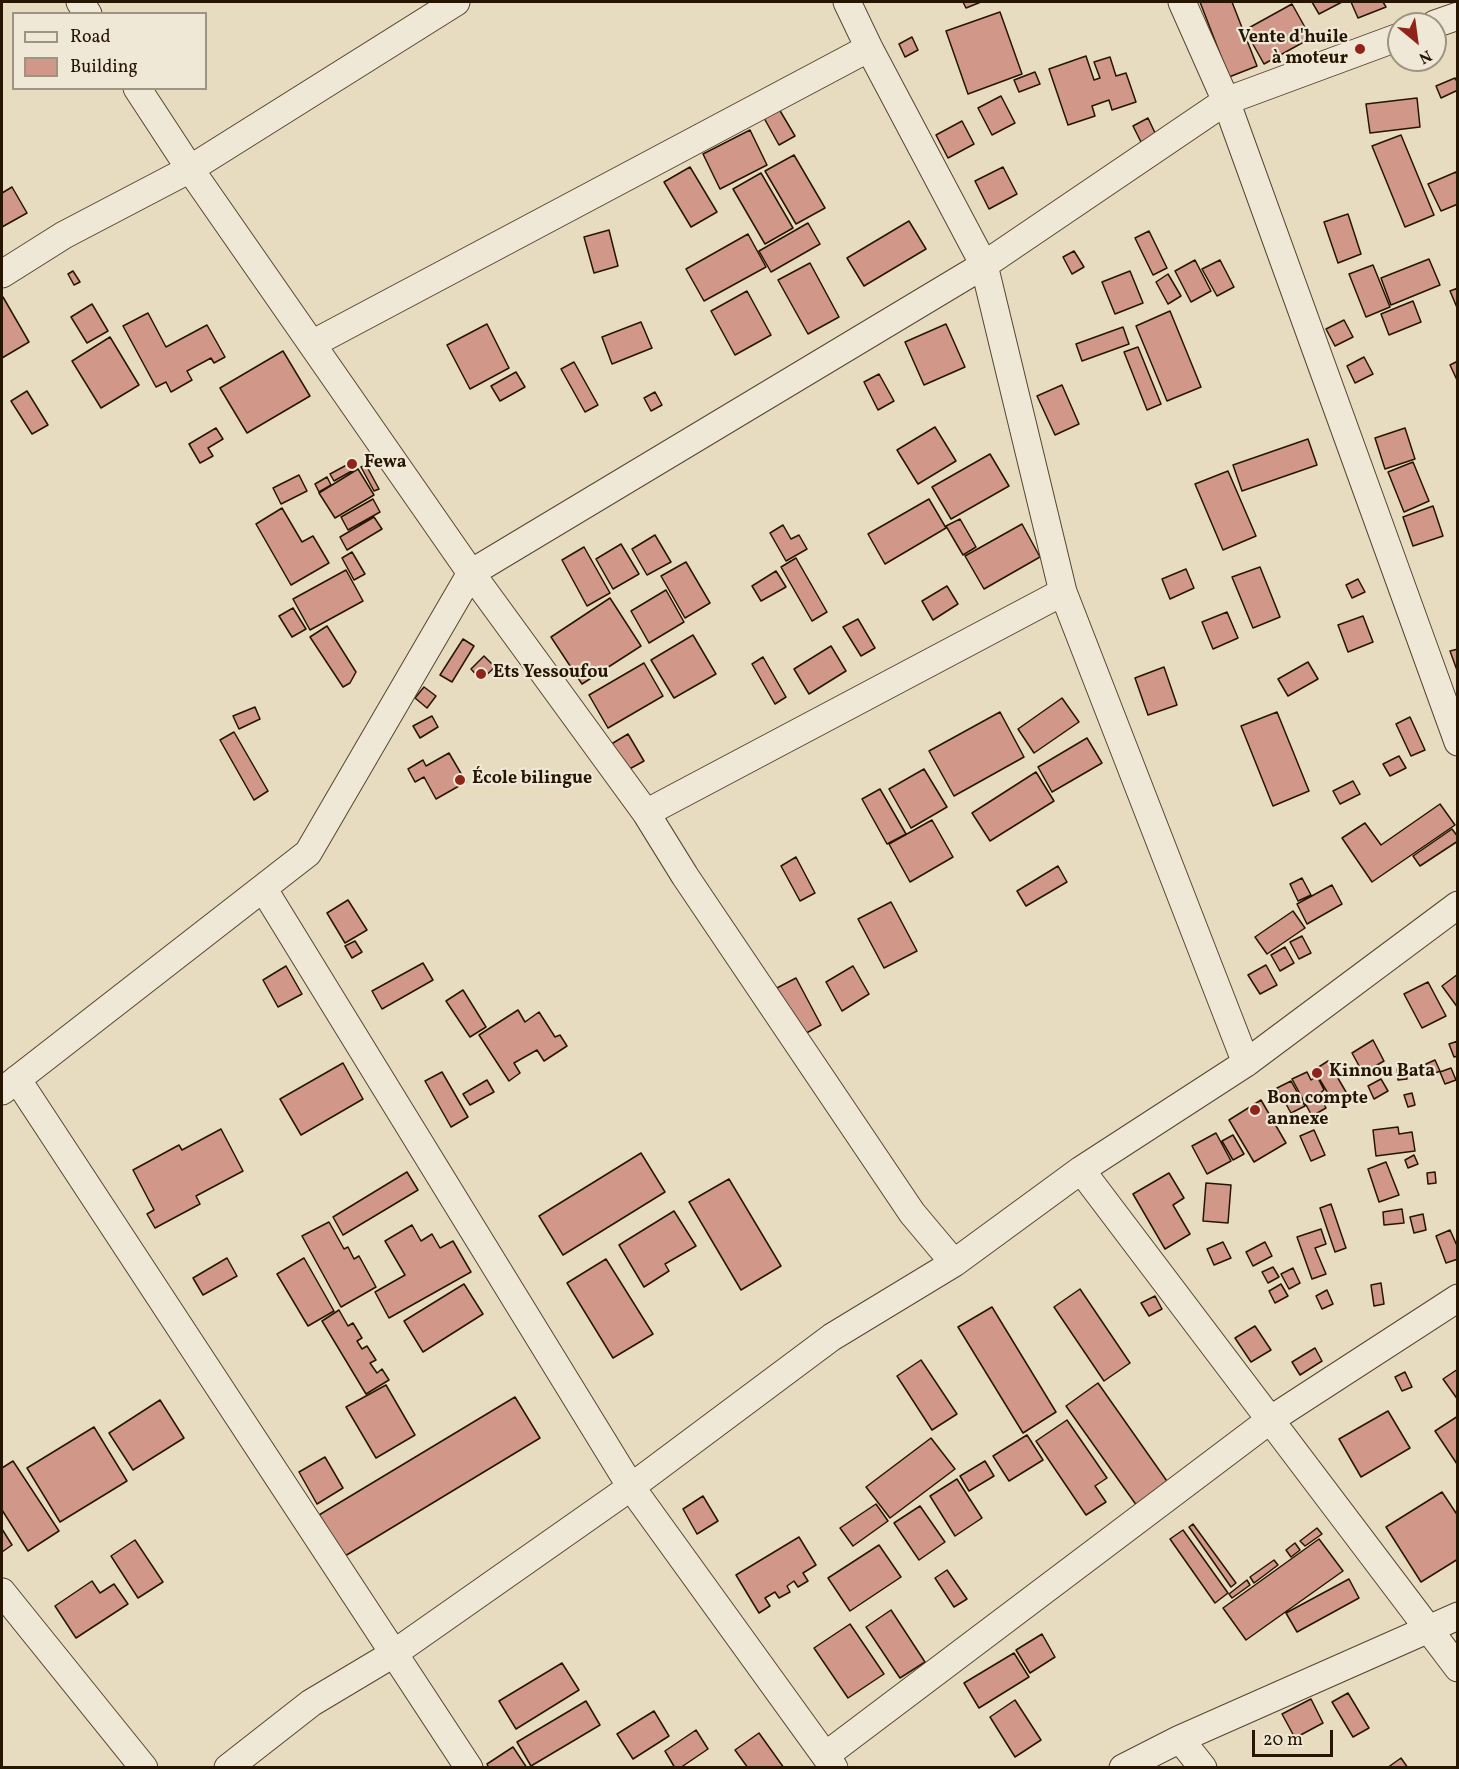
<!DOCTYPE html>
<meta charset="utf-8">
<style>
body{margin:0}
#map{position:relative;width:1459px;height:1769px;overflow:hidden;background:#e7dbc0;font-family:Vollkorn,serif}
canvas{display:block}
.frame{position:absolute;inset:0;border:3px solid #261500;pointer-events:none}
.legend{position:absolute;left:12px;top:12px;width:195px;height:78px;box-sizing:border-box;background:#efe8d6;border:2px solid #9f9480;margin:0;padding:8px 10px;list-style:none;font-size:18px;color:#261500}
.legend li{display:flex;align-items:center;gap:12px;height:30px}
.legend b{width:30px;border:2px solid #9f9480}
.north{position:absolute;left:1387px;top:12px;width:60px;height:60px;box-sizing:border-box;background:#efe8d6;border:2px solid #9f9480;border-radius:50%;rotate:151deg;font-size:16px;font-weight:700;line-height:24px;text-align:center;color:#261500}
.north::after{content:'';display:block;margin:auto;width:21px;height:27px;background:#8f2418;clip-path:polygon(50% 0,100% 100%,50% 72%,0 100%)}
.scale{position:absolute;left:1252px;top:1730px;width:81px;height:27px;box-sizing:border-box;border:3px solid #261500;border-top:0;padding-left:8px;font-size:18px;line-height:21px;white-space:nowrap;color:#261500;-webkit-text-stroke:4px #efe8d6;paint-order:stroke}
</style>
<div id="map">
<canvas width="1459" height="1769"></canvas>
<div class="frame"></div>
<ul class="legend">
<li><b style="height:8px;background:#efe8d6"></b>Road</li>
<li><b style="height:16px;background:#d1988a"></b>Building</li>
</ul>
<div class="north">N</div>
<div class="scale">20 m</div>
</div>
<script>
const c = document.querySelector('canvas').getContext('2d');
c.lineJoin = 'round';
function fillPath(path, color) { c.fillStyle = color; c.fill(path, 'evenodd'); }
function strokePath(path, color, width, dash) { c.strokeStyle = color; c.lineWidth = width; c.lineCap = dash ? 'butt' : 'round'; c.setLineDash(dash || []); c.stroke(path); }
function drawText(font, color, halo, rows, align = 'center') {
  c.font = font + ' Vollkorn,serif'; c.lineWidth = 4.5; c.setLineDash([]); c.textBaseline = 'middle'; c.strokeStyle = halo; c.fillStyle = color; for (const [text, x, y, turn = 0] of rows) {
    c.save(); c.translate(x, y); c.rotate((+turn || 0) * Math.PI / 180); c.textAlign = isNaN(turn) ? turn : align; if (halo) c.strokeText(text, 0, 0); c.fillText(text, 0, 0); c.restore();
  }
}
const building = new Path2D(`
 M963,2H981L966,8Z
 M1200,2H1232L1257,66L1229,77Z
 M1312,2H1342L1319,14Z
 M1351,2H1383L1386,7L1358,18Z
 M1292,4L1311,38L1264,64L1245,30Z
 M1000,12L1022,74L968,94L946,31Z
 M912,37L918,50L905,57L899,44Z
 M1086,56L1094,80L1100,78L1094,62L1110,57L1116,76L1126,73L1136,102L1112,110L1109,100L1092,106L1095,116L1068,125L1049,69Z
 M1035,72L1040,84L1019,92L1014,80Z
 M1455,78L1458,83V90L1441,98L1436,86Z
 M1001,96L1015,123L992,135L978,108Z
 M1417,98L1420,127L1370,133L1366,104Z
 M779,109L795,136L779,145L764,118Z
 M1148,118L1156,135L1141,142L1133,126Z
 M962,121L974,144L948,158L936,135Z
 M750,130L767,165L720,189L703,154Z
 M1401,135L1434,215L1405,227L1372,146Z
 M794,155L825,208L796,224L765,171Z
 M690,167L717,212L691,227L664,182Z
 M1003,167L1017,194L989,209L975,181Z
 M1456,172L1458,175V204L1441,211L1428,184Z
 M761,173L793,228L765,244L733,189Z
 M12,187L27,213L2,227V193Z
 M1348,214L1361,254L1338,263L1324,222Z
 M909,221L926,249L864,286L847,258Z
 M808,223L820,244L771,272L759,251Z
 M609,230L618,266L594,273L584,237Z
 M1149,231L1167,268L1153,275L1135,238Z
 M748,234L766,267L704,301L686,269Z
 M1074,251L1084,267L1072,274L1063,257Z
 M1429,259L1440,285L1391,305L1381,278Z
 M1195,260L1211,291L1191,302L1175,271Z
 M1220,260L1234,287L1217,296L1202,269Z
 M810,263L839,317L808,334L778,280Z
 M1373,265L1390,307L1366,317L1349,274Z
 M73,271L80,282L74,285L68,274Z
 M1130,271L1143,303L1115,314L1102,282Z
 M1168,274L1181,296L1168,304L1156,282Z
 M1458,288V310L1450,291Z
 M747,291L771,335L735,355L711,311Z
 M3,297L29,342L2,358V298Z
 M1413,301L1421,322L1389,335L1381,314Z
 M92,304L108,331L87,343L71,317Z
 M1170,311L1201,387L1167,401L1136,326Z
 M148,313L166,347L207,325L225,357L214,363L211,358L187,371L192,380L171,392L166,382L156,387L123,326Z
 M1344,320L1353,337L1335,346L1326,329Z
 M641,322L652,348L612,364L602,337Z
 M487,324L509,368L470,389L447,345Z
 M946,324L965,367L924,385L905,342Z
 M1123,327L1129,344L1082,361L1076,344Z
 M110,337L139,385L101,408L72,361Z
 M1138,347L1161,404L1147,410L1124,352Z
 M283,351L310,396L247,433L220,388Z
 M1364,357L1373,374L1355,383L1347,366Z
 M1458,361V379L1457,380L1450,365Z
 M574,362L598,405L585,412L561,369Z
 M516,372L525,387L500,401L491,386Z
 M879,374L894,401L878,410L864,382Z
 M1062,385L1079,424L1055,435L1037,396Z
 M27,391L48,425L32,434L11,401Z
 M655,392L662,405L651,411L644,398Z
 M935,427L956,461L918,484L897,450Z
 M216,428L223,439L208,448L213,456L200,463L189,444Z
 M1405,428L1415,459L1385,469L1375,438Z
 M1308,439L1317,465L1242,491L1233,465Z
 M990,454L1009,486L951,519L932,487Z
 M354,461L357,468L334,481L330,474Z
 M1413,462L1429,501L1404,512L1388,472Z
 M366,465L379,489L374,491L361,467Z
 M358,469L374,495L335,518L319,493Z
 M1228,471L1256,536L1223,550L1195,484Z
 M299,475L307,491L281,504L273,488Z
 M327,477L331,485L319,492L315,484Z
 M373,499L380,512L348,530L341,517Z
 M929,499L946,528L885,564L868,534Z
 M1433,506L1443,536L1413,546L1403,517Z
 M282,508L302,542L313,536L329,563L291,585L256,524Z
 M374,517L382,529L347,550L340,537Z
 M960,519L976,547L963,555L946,526Z
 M1022,524L1040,557L984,589L965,556Z
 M783,525L791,539L799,535L807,549L786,561L770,533Z
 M655,535L671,562L647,575L632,549Z
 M621,544L639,574L613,589L596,559Z
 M584,547L610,593L587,606L562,560Z
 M352,552L365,574L354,580L342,558Z
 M796,558L827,612L812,621L781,567Z
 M686,562L710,603L685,618L661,576Z
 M1260,567L1280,617L1253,628L1232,577Z
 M1186,569L1194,588L1170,599L1162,579Z
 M346,570L363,601L310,630L293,599Z
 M776,571L786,587L761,601L752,586Z
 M1358,579L1365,592L1352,598L1346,585Z
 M947,586L958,604L933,620L922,601Z
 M666,590L684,622L649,643L631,611Z
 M610,598L641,646L582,684L551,637Z
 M293,608L306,629L292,637L279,616Z
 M1227,612L1238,638L1213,649L1202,622Z
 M1363,616L1373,642L1348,652L1338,625Z
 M858,619L875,648L861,656L843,627Z
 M327,626L356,672L350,683L343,687L310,637Z
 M693,635L716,674L674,698L651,660Z
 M463,639L474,646L452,682L440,675Z
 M831,646L846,671L809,694L794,669Z
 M1458,649V673L1450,651Z
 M484,656L495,667L481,680L471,669Z
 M763,657L786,697L775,704L752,664Z
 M1308,662L1318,679L1288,696L1278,679Z
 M644,663L663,696L608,728L589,695Z
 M1164,667L1177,705L1148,715L1135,678Z
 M424,687L436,696L427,708L415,698Z
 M1062,698L1079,722L1034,753L1018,729Z
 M255,707L260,719L239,729L233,716Z
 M1000,712L1024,757L954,796L929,751Z
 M1277,712L1309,791L1273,806L1241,726Z
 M432,716L438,727L420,738L413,726Z
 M1410,717L1425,750L1411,756L1396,724Z
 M234,732L268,791L254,800L220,740Z
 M628,734L644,761L624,772L608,746Z
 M1087,738L1102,763L1052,792L1038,767Z
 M449,753L466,782L436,799L424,777L415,782L408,769L423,760L426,766Z
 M1399,756L1406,768L1390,776L1383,764Z
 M924,769L947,807L911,828L889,789Z
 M1036,772L1054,801L990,841L972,813Z
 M1353,781L1360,794L1340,804L1333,791Z
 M880,789L906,834L887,844L862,799Z
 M1440,804L1455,825L1372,882L1342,838L1365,823L1381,845Z
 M932,820L953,857L910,882L889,844Z
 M1452,829L1458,837V841L1420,866L1413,856Z
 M796,857L815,893L800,901L781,866Z
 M1058,866L1067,882L1026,906L1017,891Z
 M1302,878L1311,895L1298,901L1290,884Z
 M1332,885L1342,904L1307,924L1297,904Z
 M348,900L367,930L345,943L327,913Z
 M891,902L917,951L884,968L858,919Z
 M1293,911L1305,928L1267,954L1255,937Z
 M1302,936L1311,953L1299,959L1290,942Z
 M355,941L362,952L352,958L345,946Z
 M1285,947L1294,963L1280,971L1271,955Z
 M423,963L433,980L382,1009L372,991Z
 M1266,965L1277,985L1260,994L1248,975Z
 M286,966L302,994L278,1007L263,980Z
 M853,966L869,994L842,1011L826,982Z
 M1458,974V1008L1442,986Z
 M796,978L821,1025L801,1036L775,989Z
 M1428,982L1446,1016L1422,1028L1404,994Z
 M463,990L486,1027L470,1037L446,1001Z
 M518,1010L525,1022L539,1012L555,1037L560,1035L567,1046L544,1061L537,1050L514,1063L520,1073L509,1081L479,1035Z
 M1373,1040L1384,1061L1363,1073L1352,1053Z
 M1458,1041V1056L1454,1057L1449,1044Z
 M1435,1060L1440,1071L1431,1075L1426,1064Z
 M1328,1061L1346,1092L1332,1100L1314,1070Z
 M343,1063L363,1099L301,1135L280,1099Z
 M1406,1068L1407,1079L1398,1080L1397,1069Z
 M1451,1068L1456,1080L1445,1084L1440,1072Z
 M442,1072L468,1117L451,1127L425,1081Z
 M1307,1072L1311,1080L1317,1076L1324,1090L1319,1094L1326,1108L1312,1116L1292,1079Z
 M1381,1079L1388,1091L1374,1099L1368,1086Z
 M487,1080L494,1092L470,1105L463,1094Z
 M1291,1081L1305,1106L1291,1113L1277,1088Z
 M1412,1093L1415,1105L1408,1107L1404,1095Z
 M1261,1100L1286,1143L1254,1162L1229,1120Z
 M1398,1127L1399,1134L1412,1132L1415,1151L1376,1156L1373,1130Z
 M221,1129L243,1171L196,1196L200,1204L155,1228L147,1214L154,1210L133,1170L179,1145L182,1150Z
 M1314,1130L1325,1155L1311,1161L1300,1136Z
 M1216,1133L1231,1161L1207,1174L1192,1146Z
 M1233,1135L1244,1154L1233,1160L1222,1141Z
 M641,1153L665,1192L563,1255L539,1216Z
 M1414,1155L1418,1164L1408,1168L1405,1160Z
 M1386,1162L1399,1195L1379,1202L1368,1169Z
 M407,1172L418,1190L343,1235L333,1217Z
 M1435,1172L1436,1183L1428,1184L1427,1173Z
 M1169,1173L1184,1198L1173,1205L1190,1234L1165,1249L1133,1194Z
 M729,1179L781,1266L741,1290L689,1202Z
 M1206,1183L1231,1185L1228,1223L1203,1221Z
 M1331,1204L1346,1248L1335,1252L1320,1208Z
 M1402,1209L1404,1223L1384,1225L1383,1212Z
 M674,1211L696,1246L665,1264L669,1271L644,1287L619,1245Z
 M1423,1214L1426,1230L1414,1233L1410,1217Z
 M329,1222L344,1249L348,1247L354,1259L359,1256L376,1287L341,1307L302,1236Z
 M412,1225L421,1241L432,1234L440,1248L453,1241L471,1272L389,1318L375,1292L405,1275L385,1241Z
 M1321,1229L1326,1244L1315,1248L1326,1274L1312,1279L1297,1237Z
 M1450,1230L1458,1248V1259L1446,1263L1436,1236Z
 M1223,1242L1231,1258L1214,1265L1207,1249Z
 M1265,1242L1272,1256L1253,1266L1246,1252Z
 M227,1258L237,1276L203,1295L193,1278Z
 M304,1258L334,1311L308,1326L277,1274Z
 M606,1259L653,1334L613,1358L567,1283Z
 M1273,1267L1279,1277L1268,1283L1262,1272Z
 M1293,1268L1300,1283L1289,1289L1281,1274Z
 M1381,1283L1384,1304L1374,1306L1371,1285Z
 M464,1284L483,1314L423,1352L404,1321Z
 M1281,1284L1288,1296L1275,1303L1269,1291Z
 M1080,1289L1130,1363L1104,1381L1054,1307Z
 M1327,1290L1333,1304L1322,1309L1316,1296Z
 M1155,1296L1162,1309L1149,1316L1141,1303Z
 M992,1307L1056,1412L1023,1433L958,1327Z
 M339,1310L348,1326L353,1323L362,1338L357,1341L362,1349L367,1346L376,1360L370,1363L377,1373L382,1369L389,1380L366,1394L322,1321Z
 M1255,1326L1271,1350L1251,1362L1235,1338Z
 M1315,1348L1322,1361L1300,1375L1292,1362Z
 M921,1360L957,1414L932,1430L897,1376Z
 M1458,1369V1400L1443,1379Z
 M1405,1372L1412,1387L1402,1391L1395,1377Z
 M1098,1383L1169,1484L1137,1506L1066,1406Z
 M386,1385L415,1435L376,1458L346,1407Z
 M515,1397L540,1438L345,1556L319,1515Z
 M160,1400L184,1438L133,1470L109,1433Z
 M1388,1411L1410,1448L1361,1477L1339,1439Z
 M1458,1416V1463L1457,1464L1435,1431Z
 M1067,1420L1107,1478L1095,1486L1106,1502L1086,1515L1036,1441Z
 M94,1427L127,1481L60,1522L27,1468Z
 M1027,1435L1043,1460L1009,1481L993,1456Z
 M931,1438L955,1469L890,1518L866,1487Z
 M325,1457L343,1488L317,1504L299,1472Z
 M13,1461L59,1531L28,1551L2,1510V1468Z
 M985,1461L994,1476L969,1491L960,1476Z
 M957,1479L982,1518L955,1536L930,1496Z
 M1442,1492L1458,1516V1559L1421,1582L1386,1527Z
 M703,1496L718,1521L697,1534L683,1509Z
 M876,1504L888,1521L853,1546L840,1528Z
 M920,1506L945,1542L919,1560L894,1523Z
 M1193,1524L1236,1583L1231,1587L1189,1527Z
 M1317,1528L1322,1534L1305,1546L1300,1541Z
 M2,1529L12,1545L2,1552Z
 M1183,1530L1228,1593L1215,1603L1170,1539Z
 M799,1537L816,1565L803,1573L808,1581L798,1587L794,1581L787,1586L790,1592L779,1598L775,1592L765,1598L770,1606L759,1613L736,1575Z
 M1319,1539L1343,1571L1246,1640L1223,1608Z
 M135,1540L163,1582L138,1598L111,1556Z
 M1295,1543L1300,1550L1291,1557L1286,1550Z
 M879,1545L901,1577L850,1611L828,1578Z
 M1274,1560L1278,1565L1254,1583L1250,1577Z
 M947,1570L967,1599L954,1607L935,1578Z
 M1349,1579L1359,1598L1297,1632L1286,1613Z
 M1247,1580L1250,1585L1232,1598L1229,1594Z
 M92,1581L100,1593L114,1584L128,1604L76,1638L55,1606Z
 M891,1610L925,1662L900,1678L866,1627Z
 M850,1624L884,1674L848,1698L814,1648Z
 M1042,1634L1055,1657L1030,1673L1016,1650Z
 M1014,1653L1029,1677L979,1708L964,1683Z
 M562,1663L579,1690L516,1729L499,1701Z
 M1348,1693L1369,1728L1353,1737L1332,1702Z
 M1311,1699L1323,1723L1295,1738L1282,1714Z
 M1015,1700L1041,1740L1015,1757L990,1717Z
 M586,1701L600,1725L531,1766L517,1742Z
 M654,1711L669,1736L633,1759L617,1734Z
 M696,1730L708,1749L680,1768H675L665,1751Z
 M759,1733L784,1768H748L735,1750Z
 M513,1747L527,1768H489L487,1764Z
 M1401,1758L1408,1768H1387Z`);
const minor = new Path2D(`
 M80,2L88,14
 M847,2L869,48L984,265L1063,592L1246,1063
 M1182,2L1226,101L1458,742
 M1435,24L1458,16
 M137,88L190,169L471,573L984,265L1226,101L1399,37
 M2,274L64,235L190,169L456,2
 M312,344L869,48
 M646,813L1063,592
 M263,888L631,1487L834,1768
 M17,1079L469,1768
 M2,1091L308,853L471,573L646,813L685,876L912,1213L954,1263L1081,1170L1246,1063L1458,905
 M1081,1170L1458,1668
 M2,1592L144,1768
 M1180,1739L1203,1768
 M826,1755L1270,1420L1458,1298
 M228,1768L311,1703L393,1654L631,1487L832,1337L954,1263
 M1123,1768L1180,1739L1458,1616`);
const markers = [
 [1360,49,6,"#8f2418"],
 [352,464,6,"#8f2418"],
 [481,674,6,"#8f2418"],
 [460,780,6,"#8f2418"],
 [1317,1073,6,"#8f2418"],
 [1255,1110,6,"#8f2418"]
];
const poiNames = [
 ["Vente d'huile",1348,39,"right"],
 ["à moteur",1348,60,"right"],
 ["Fewa",364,464],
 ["Ets Yessoufou",493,674],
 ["École bilingue",472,780],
 ["Kinnou Bata",1329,1073],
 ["Bon compte",1267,1100],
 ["annexe",1267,1121]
];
fillPath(building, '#d1988a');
strokePath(building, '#261500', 1.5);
strokePath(minor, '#564630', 29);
strokePath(minor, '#efe8d6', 27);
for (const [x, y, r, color] of markers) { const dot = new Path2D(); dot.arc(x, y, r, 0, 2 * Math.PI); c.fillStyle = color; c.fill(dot); strokePath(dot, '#efe8d6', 2); }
drawText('bold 18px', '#261500', '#efe8d6', poiNames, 'left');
</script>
